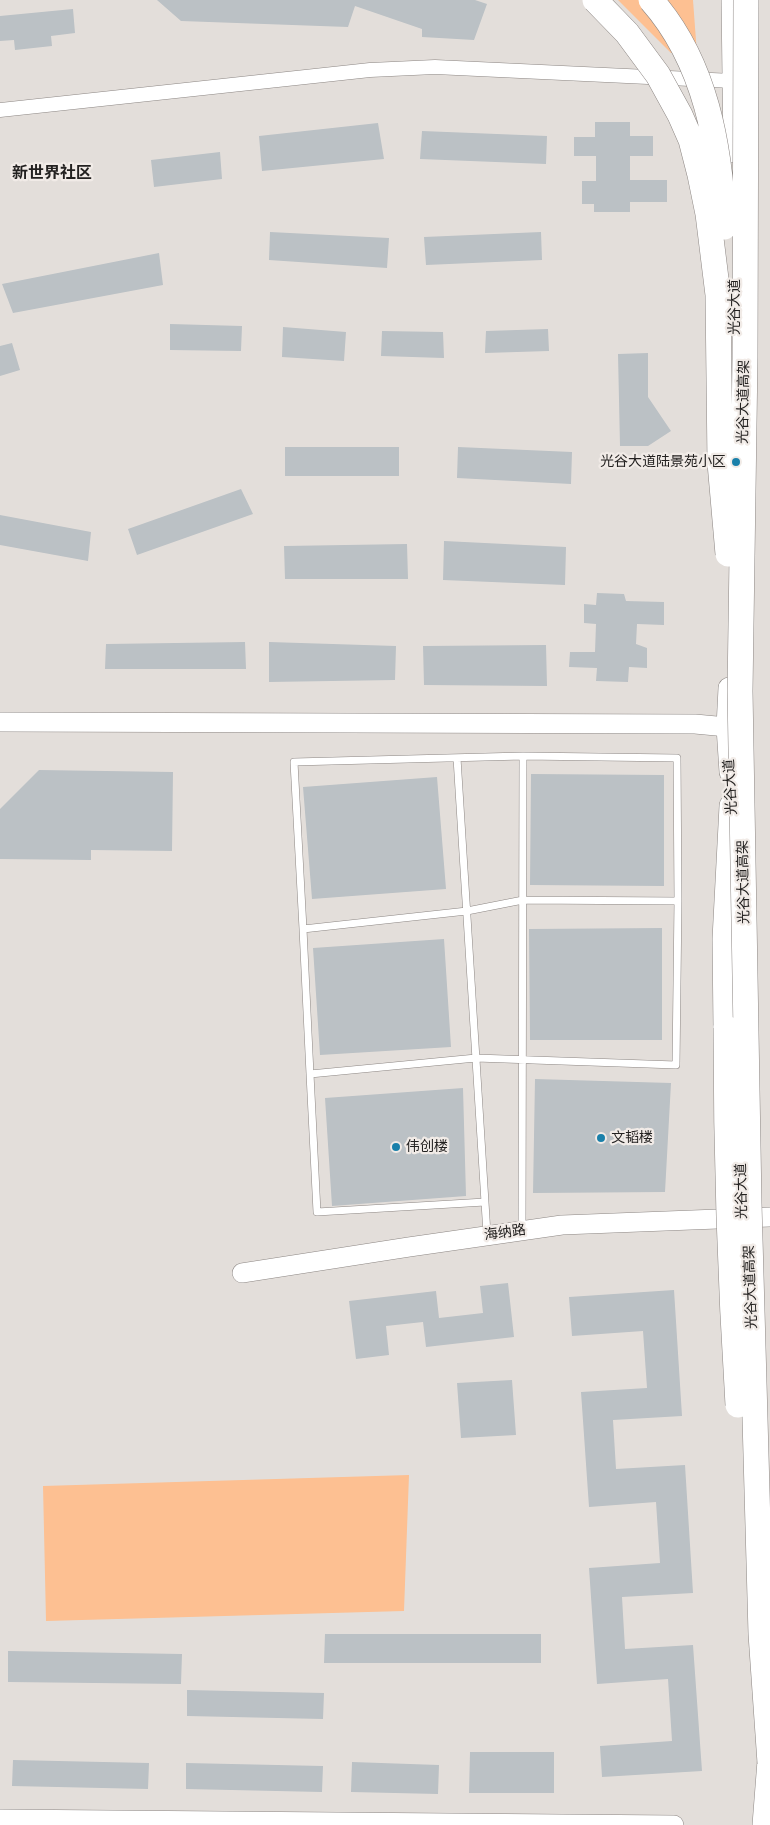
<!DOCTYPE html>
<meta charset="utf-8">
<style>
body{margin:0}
canvas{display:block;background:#e3deda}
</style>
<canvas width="770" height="1825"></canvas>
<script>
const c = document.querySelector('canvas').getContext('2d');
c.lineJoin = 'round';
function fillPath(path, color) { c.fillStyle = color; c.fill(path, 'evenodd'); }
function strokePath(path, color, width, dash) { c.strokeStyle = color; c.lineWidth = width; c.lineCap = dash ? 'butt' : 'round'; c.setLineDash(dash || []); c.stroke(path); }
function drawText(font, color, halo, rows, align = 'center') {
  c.font = font + ' Signika,"Noto Sans SC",sans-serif'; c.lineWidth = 4.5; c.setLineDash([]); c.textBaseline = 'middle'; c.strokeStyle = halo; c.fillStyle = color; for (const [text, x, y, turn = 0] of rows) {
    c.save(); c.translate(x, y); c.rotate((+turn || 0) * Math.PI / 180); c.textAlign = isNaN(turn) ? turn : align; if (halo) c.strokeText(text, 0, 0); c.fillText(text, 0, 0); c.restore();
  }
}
const green = new Path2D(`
 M618,0H693L697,54L671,53Z
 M409,1475L404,1611L46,1621L43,1486Z`);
const building = new Path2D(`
 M157,0H475L487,4L474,40L422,37V29L355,6L348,27L181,21Z
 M73,9L75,33L51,36L52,46L15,50L14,40L0,41V16Z
 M595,122H630V136H653V156H630V180H667V202H630V212H594V204H582V181H596V156H574V137H595Z
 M378,123L384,159L262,171L259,136Z
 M422,131L547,136L546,164L420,159Z
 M220,152L222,179L154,187L151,160Z
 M270,232L389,238L387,268L269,260Z
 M541,232L542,260L426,265L424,237Z
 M159,253L163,285L13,313L2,284Z
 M170,324L242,326L241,351L170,350Z
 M283,327L346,332L344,361L282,357Z
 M548,329L549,351L485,353L486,331Z
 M382,331L443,332L444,358L381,356Z
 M12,343L20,370L0,376V346Z
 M648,353V397L671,431L648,446H620L618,354Z
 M285,447H399V476H285Z
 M458,447L572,452L571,484L457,478Z
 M241,489L253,514L137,555L128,529Z
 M0,515L91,532L88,561L0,545Z
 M444,541L566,547L565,585L443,580Z
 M407,544L408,579H285L284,546Z
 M597,593L624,594L626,601L664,602V625L637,624L636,644L647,648V668L629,667L628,682L596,681L597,668L569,667L570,652H595L596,624L584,623V604L596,605Z
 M245,642L246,669H105L106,644Z
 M269,642L396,646L395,680L269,682Z
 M546,645L547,686L424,685L423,646Z
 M39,770L173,772L172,851L91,850V860L0,859V809Z
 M531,774L664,775V886L530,885Z
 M437,777L446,889L312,899L303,787Z
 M662,928V1040H530L529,929Z
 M444,939L451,1047L320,1055L313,948Z
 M535,1079L671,1083L665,1192L533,1193Z
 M463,1088L466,1196L332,1206L325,1098Z
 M508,1283L514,1337L426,1347L423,1322L386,1326L389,1355L356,1359L349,1301L436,1291L439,1318L483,1313L480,1286Z
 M674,1290L682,1416L613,1420L616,1469L685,1465L693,1593L622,1597L625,1649L693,1645L702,1771L602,1777L600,1746L672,1741L668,1679L597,1684L589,1568L660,1563L656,1502L589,1507L581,1392L647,1388L643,1331L572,1336L569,1297Z
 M512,1380L516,1435L461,1438L457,1383Z
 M325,1634H541V1663H324Z
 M8,1651L182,1654L181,1684L8,1682Z
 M187,1690L324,1693L323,1719L187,1716Z
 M470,1752H554V1793H469Z
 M13,1760L149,1763L148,1789L12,1786Z
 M352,1762L439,1765L438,1794L351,1792Z
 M186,1763L323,1766L322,1792L186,1789Z`);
const lane = new Path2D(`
 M523,756L677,758L678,901L523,900L467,911L303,929L294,762Z
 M457,758L487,1234
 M303,929L310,1074L476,1058L676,1065L678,901
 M310,1074L317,1212L485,1202
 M522,1230L523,756`);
const street = new Path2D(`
 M0,110L370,70L435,67L733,81`);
const secondary = new Path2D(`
 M0,722L695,724L727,727
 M242,1273L409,1247L562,1225L770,1217
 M0,1819L674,1825`);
const primary = new Path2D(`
 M732,0L734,152
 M729,688L727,727L730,772`);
const highway = new Path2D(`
 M726,1028L725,939L732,806
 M765,1825L770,1761`);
const highwayBridge = new Path2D(`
 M595,0L627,33L658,75L680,115L691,140L700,175L708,214L718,295L720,463L728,554
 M651,0C706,62 720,146 724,227
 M746,0L745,358L740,691L749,1203L761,1634L770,1763
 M726,1028C726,1154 730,1279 738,1405`);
const markers = [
 [736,462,5,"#1a80aa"],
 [601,1138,5,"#1a80aa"],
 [396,1147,5,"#1a80aa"]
];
const streetNames = [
 ["光谷大道",735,307,-90],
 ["光谷大道高架",744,402,-89],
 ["光谷大道",731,787,-93],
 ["光谷大道高架",744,882,-91],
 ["光谷大道",742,1191,-91],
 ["海纳路",505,1233,-8],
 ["光谷大道高架",751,1287,-92]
];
const poiNames = [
 ["光谷大道陆景苑小区",726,462,"right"],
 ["文韬楼",611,1138],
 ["伟创楼",406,1147]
];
const quarterNames = [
 ["新世界社区",52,174]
];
fillPath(green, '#fdc092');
fillPath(building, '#bbc1c5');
strokePath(lane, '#8c8683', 8);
strokePath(street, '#8c8683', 15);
strokePath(secondary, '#8c8683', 20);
strokePath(primary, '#8c8683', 22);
strokePath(highway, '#8c8683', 26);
strokePath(lane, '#fff', 7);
strokePath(street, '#fff', 14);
strokePath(secondary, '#fff', 19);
strokePath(primary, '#fff', 21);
strokePath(highway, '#fff', 25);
strokePath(highwayBridge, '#8c8683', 26, []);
strokePath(highwayBridge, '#fff', 25);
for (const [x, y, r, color] of markers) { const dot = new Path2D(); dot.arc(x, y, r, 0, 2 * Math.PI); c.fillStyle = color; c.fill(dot); strokePath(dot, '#f1ebe7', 2); }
drawText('14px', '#232120', '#f1ebe7', streetNames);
drawText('14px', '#232120', '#f1ebe7', poiNames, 'left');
drawText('bold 16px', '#232120', '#f1ebe7', quarterNames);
</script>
